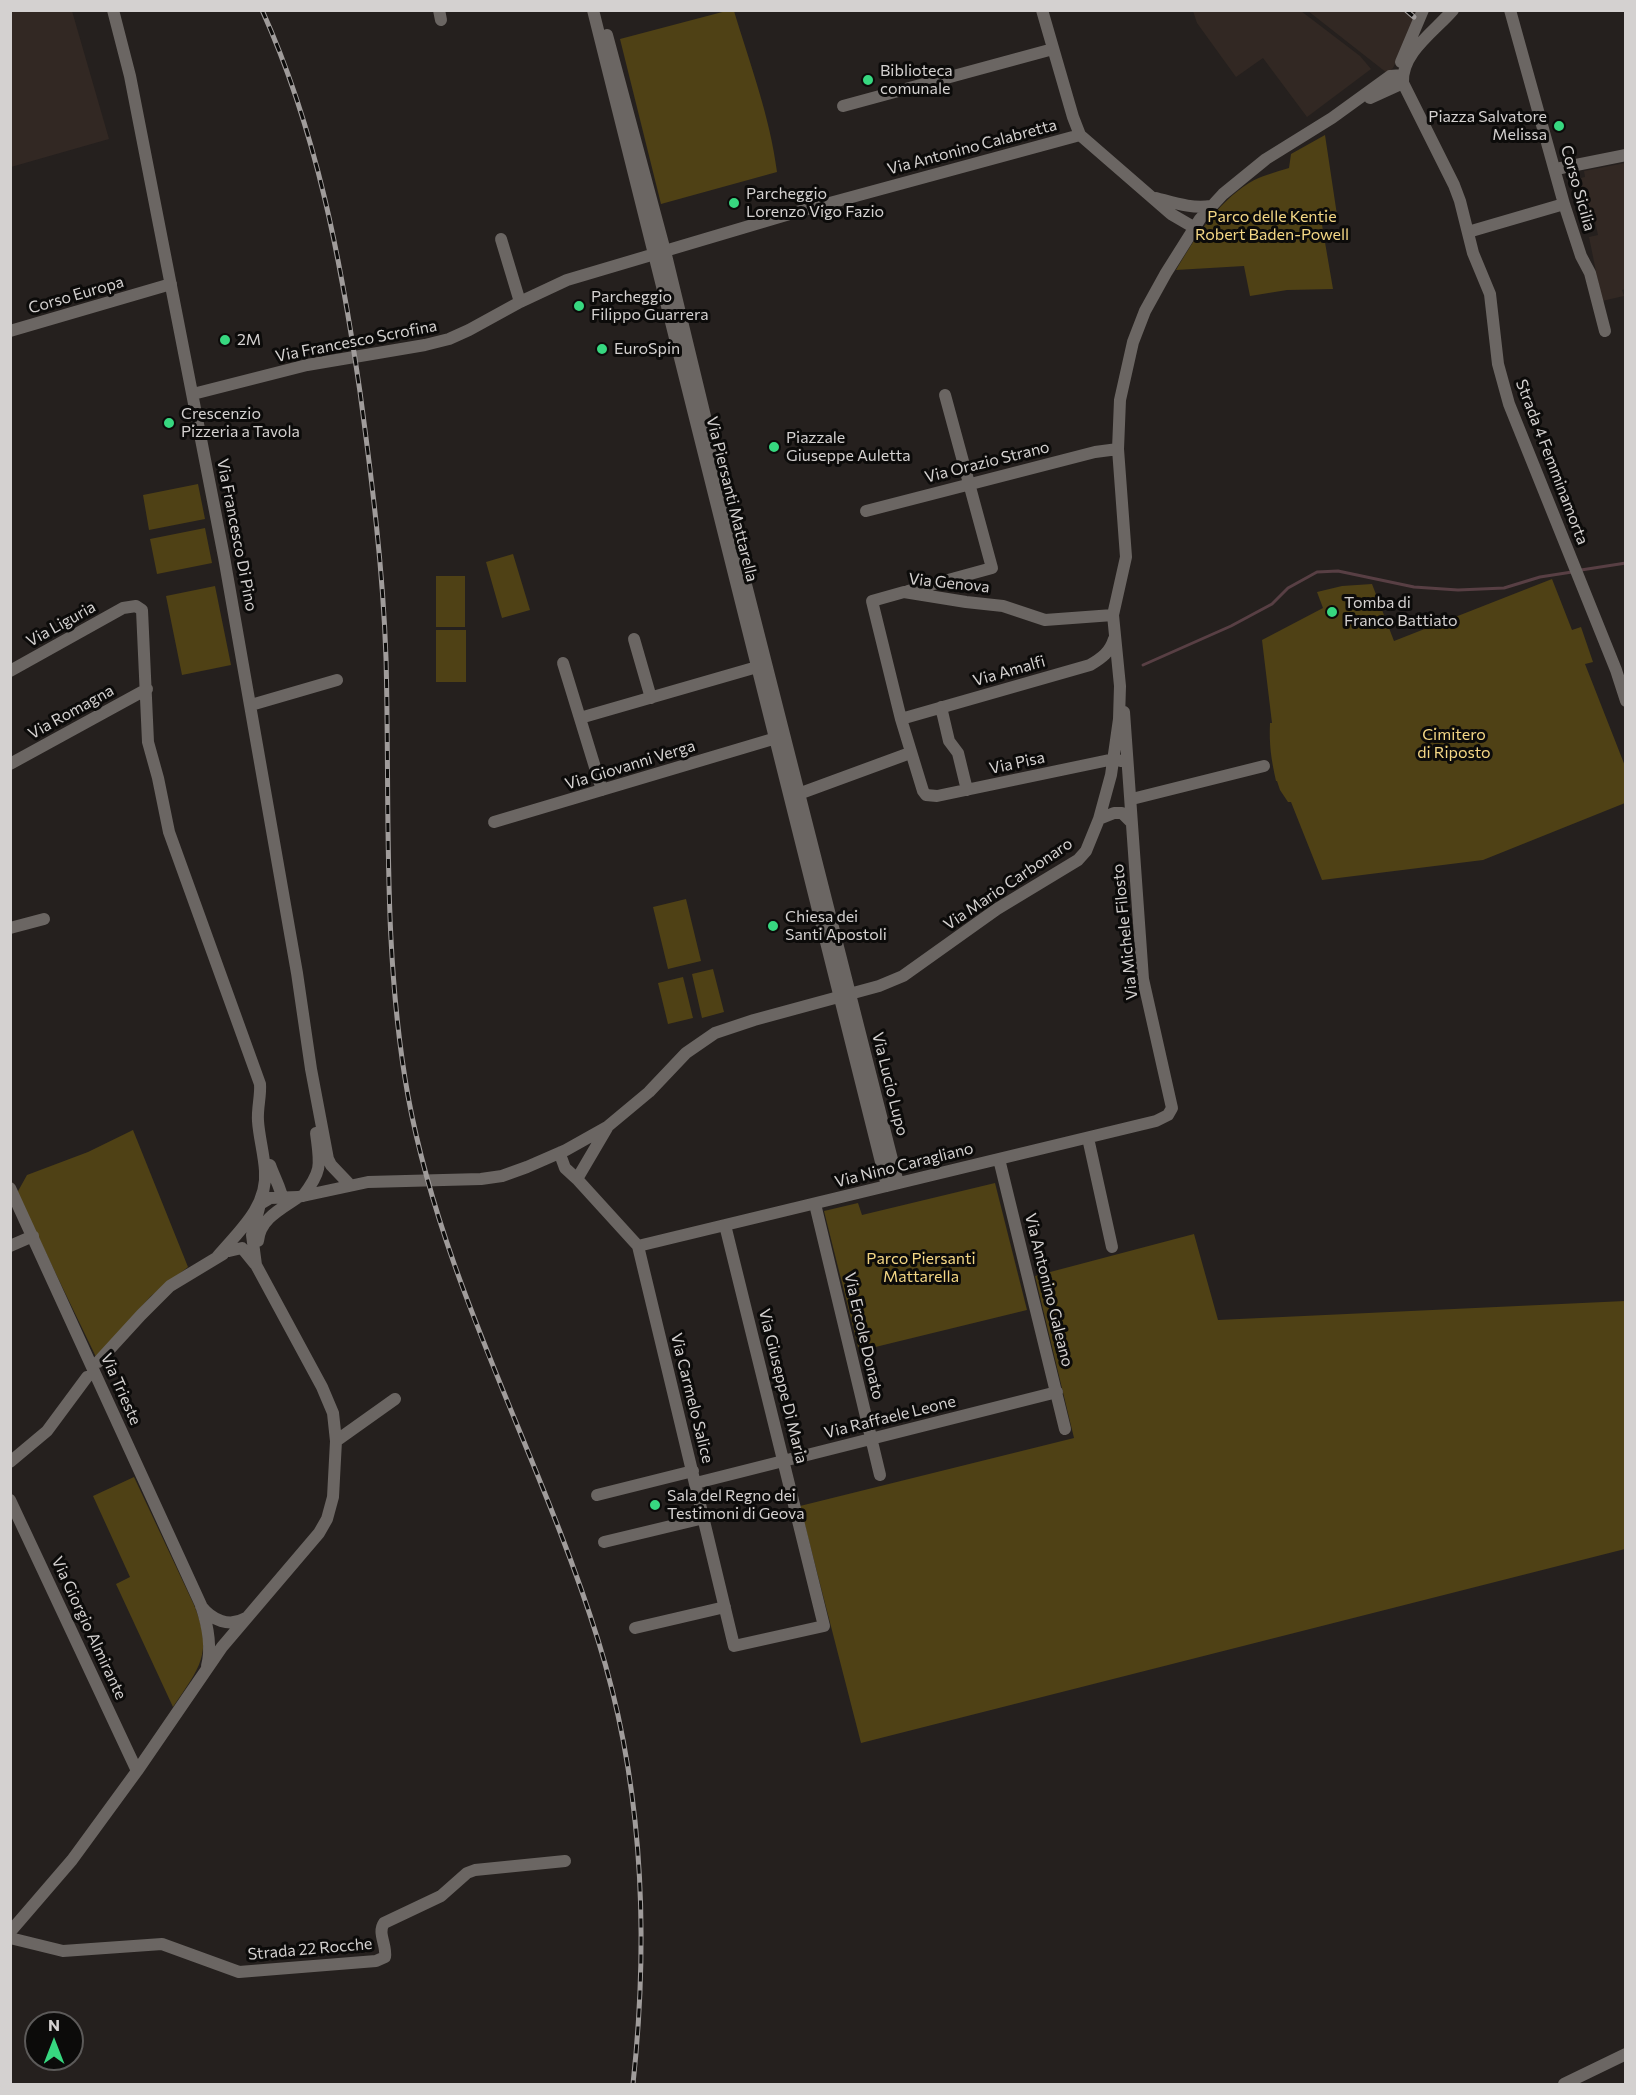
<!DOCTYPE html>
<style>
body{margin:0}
#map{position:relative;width:1636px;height:2095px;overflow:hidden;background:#25201e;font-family:Commissioner,sans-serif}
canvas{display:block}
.frame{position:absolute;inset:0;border:12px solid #d4d1d0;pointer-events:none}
.north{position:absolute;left:24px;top:2011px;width:60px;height:60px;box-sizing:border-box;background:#0c0b0a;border:2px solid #5c5a59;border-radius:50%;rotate:0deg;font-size:16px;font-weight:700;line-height:24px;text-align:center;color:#d4d1d0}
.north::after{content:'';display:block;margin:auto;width:21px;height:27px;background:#37d880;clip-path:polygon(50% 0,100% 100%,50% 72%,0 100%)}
</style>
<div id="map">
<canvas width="1636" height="2095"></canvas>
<div class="frame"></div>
<div class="north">N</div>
</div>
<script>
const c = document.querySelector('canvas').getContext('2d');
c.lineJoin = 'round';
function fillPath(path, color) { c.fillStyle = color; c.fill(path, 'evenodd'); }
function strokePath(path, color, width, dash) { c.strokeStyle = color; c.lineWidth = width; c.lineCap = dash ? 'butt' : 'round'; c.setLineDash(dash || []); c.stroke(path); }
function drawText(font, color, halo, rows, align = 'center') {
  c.font = font + ' Commissioner,sans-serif'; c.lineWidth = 6; c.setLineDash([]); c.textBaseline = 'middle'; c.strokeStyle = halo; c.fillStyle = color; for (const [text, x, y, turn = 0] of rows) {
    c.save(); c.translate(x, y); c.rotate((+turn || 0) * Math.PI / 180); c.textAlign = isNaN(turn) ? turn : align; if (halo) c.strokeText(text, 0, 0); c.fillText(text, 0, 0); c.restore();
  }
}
const built = new Path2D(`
 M11,10L72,11L109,139L11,167Z
 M1193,11H1301L1360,56L1371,69L1307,117L1263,58L1236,77L1197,23Z
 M1308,11H1411L1418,16L1393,68L1387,73Z
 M1625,163L1626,289L1622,290L1624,296L1602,301L1589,237L1598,235L1593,213L1585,214L1580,186L1583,185L1581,178L1585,177L1584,171Z`);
const green = new Path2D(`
 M730,10L734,11C750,64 770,117 777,172L661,204L620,39Z
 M1325,135L1337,215L1321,219L1333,289L1287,290L1250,296L1244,266L1176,270C1195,238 1216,204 1249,183C1260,176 1276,172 1289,168L1291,154Z
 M198,484L205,519L149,530L143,495Z
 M205,528L212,563L157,574L150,539Z
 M513,554L530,610L502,618L486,562Z
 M436,576H465V627H436Z
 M1552,579L1572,630L1581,627L1593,662L1585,664L1625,766V803L1483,860L1322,880L1291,802H1288L1280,790L1277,781H1276C1271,759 1269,744 1270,723H1272L1262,640L1323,608L1317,592L1342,586L1372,584L1394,641Z
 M215,586L231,665L182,675L166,596Z
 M436,630H466V682H436Z
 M686,899L701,961L668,969L653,907Z
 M713,969L724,1012L702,1018L692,974Z
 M683,977L693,1018L668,1024L658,983Z
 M133,1130L188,1267L151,1296L96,1357L17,1193L27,1175L88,1152Z
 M995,1183L1027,1310L859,1351L824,1211L858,1203L862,1215Z
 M1194,1234L1218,1320L1625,1301V1549L861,1743L800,1506L1074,1438L1035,1276Z
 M134,1477L194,1605C214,1654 199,1668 173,1707L116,1584L130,1577L93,1496Z`);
const stream = new Path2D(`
 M1581,570L1626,563
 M1143,665L1231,626L1272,604L1288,588L1317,572L1338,571L1414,587L1458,590L1504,588L1540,577L1572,572`);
const minor = new Path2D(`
 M113,10L130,76L224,557L297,973L311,1069L328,1159L331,1165L350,1185
 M439,10L441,20
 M593,10L887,1186
 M1042,10L1073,117L1080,135L1171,214L1195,228
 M1453,10C1435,31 1401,53 1403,83L1454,185L1460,201L1473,253L1490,294L1498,364L1509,404L1616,670L1626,701
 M1510,10L1564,204L1581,256L1590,273L1605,331
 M607,35L665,251L740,561L898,1183
 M1401,62L1423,10
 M1370,98L1403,83
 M843,106L1053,49
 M1556,169L1626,155
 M1156,198C1175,203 1192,209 1211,206
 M1468,232L1564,204
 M501,239L520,302
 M10,331L171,284
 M193,394L307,365L425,345L449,339L469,330L520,302L567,280L793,213L1080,135
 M866,511L1095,452L1118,449
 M908,591L992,568L945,395
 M1113,615L1045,620L1003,606L966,602L904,592L872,601L901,719L923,791L926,795L937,796L1114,759L1121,761
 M634,639L651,698
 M563,663L602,790
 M10,671L123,608L136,606L142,610L148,742L158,778L169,832L260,1084C261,1096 257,1108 258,1121C259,1137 264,1154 265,1171C268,1207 238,1232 217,1257
 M251,705L337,680
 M941,707L949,741L958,753L967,790
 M580,718L757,667L763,670
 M901,719L1090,665C1102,658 1110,652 1114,639
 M10,764L147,689
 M793,796L910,753
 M1132,799L1264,766
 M1099,819L1114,813H1122L1131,822
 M494,822L783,736
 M10,928L44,919
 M1088,1138L1112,1247
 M561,1152V1157L565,1168L577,1179L638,1246L734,1646L824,1626L725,1225
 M999,1159L1065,1429
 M270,1165C274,1177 282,1190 283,1202
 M577,1179L607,1128
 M10,1188L201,1605C207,1623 212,1647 207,1666
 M303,1196C323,1170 320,1164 316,1133
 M815,1204L880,1475
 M258,1241C260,1219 281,1209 297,1198
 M10,1246L33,1236
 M638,1246L1156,1121L1168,1115L1172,1108L1143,979L1124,712
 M229,1251L242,1248L255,1264
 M98,1362L141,1315L170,1286L223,1254
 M336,1441L395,1399
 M10,1462L47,1431L87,1377
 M696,1483L1057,1392
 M597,1495L693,1471
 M10,1500L137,1771
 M604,1542L704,1518
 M201,1606C212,1620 229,1628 246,1618
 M635,1628L725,1607
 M10,1932L72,1860L137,1771L222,1647L319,1533L327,1519L333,1497L336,1441L333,1413L322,1387L256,1265L252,1235L260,1204L270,1198L298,1197L368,1182L481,1179L502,1176L527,1167L566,1150L607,1127L649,1092L686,1053L715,1033L754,1020L879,986L903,976L997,909L1078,860L1086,851L1099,819L1111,775L1119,719L1120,686L1113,615L1126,557L1118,449L1120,400L1133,342L1145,311L1166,273L1200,219L1223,194L1266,159L1332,118L1390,76L1403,75
 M10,1938L63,1951L162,1944L239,1972L376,1961L385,1957C387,1945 377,1933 384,1923L441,1896L467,1873L475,1870L565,1861
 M1564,2084L1626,2054`);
const rail = new Path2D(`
 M262,10C317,132 341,261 360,392C372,481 383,569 386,658C390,805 382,951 408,1096C443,1286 541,1456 598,1640C643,1783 649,1936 633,2084
 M1406,10L1414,17`);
const markers = [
 [868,80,6,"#37d880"],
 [1559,126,6,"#37d880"],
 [734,203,6,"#37d880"],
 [579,306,6,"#37d880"],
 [225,340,6,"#37d880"],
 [602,349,6,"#37d880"],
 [169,423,6,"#37d880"],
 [774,447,6,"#37d880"],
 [1332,612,6,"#37d880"],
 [773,926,6,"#37d880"],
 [655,1505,6,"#37d880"]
];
const poiNames = [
 ["Biblioteca",880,71],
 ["comunale",880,89],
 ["Piazza Salvatore",1547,117,"right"],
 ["Melissa",1547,135,"right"],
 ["Parcheggio",746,194],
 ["Lorenzo Vigo Fazio",746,212],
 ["Parcheggio",591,297],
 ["Filippo Guarrera",591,315],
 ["2M",237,340],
 ["EuroSpin",614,349],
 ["Crescenzio",181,414],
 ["Pizzeria a Tavola",181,432],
 ["Piazzale",786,438],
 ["Giuseppe Auletta",786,456],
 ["Tomba di",1344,603],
 ["Franco Battiato",1344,621],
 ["Chiesa dei",785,917],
 ["Santi Apostoli",785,935],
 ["Sala del Regno dei",667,1496],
 ["Testimoni di Geova",667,1514]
];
const streetNames = [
 ["Via Antonino Calabretta",972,147,-15],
 ["Corso Sicilia",1578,188,74],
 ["Corso Europa",76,295,-16],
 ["Via Francesco Scrofina",356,341,-11],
 ["Via Orazio Strano",987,462,-14],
 ["Strada 4 Femminamorta",1552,462,69],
 ["Via Piersanti Mattarella",732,499,76],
 ["Via Francesco Di Pino",237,535,79],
 ["Via Genova",949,583,6],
 ["Via Liguria",61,624,-29],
 ["Via Amalfi",1009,671,-16],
 ["Via Romagna",71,712,-29],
 ["Via Pisa",1017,763,-12],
 ["Via Giovanni Verga",630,765,-17],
 ["Via Mario Carbonaro",1008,884,-34],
 ["Via Michele Filosto",1125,932,-96],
 ["Via Lucio Lupo",890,1084,76],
 ["Via Nino Caragliano",904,1165,-14],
 ["Via Antonino Galeano",1049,1290,76],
 ["Via Ercole Donato",864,1336,77],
 ["Via Giuseppe Di Maria",783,1386,76],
 ["Via Trieste",121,1389,66],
 ["Via Carmelo Salice",692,1398,76],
 ["Via Raffaele Leone",890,1417,-14],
 ["Via Giorgio Almirante",89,1628,65],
 ["Strada 22 Rocche",310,1949,-5]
];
const parkNames = [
 ["Parco delle Kentie",1272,217],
 ["Robert Baden-Powell",1272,235],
 ["Cimitero",1454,735],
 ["di Riposto",1454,753],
 ["Parco Piersanti",921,1259],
 ["Mattarella",921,1277]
];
fillPath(built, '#322823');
fillPath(green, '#4f4115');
strokePath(stream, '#583f44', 3);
strokePath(minor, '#6b6663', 12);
strokePath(rail, '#a09c9b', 5);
strokePath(rail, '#0c0b0a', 3, [9]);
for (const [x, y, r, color] of markers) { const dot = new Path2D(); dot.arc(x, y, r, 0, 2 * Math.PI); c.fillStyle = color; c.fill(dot); strokePath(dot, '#0c0b0a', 2); }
drawText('16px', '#d4d1d0', '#0c0b0a', poiNames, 'left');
drawText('16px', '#d4d1d0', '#0c0b0a', streetNames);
drawText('16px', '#f4d785', '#0c0b0a', parkNames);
</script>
